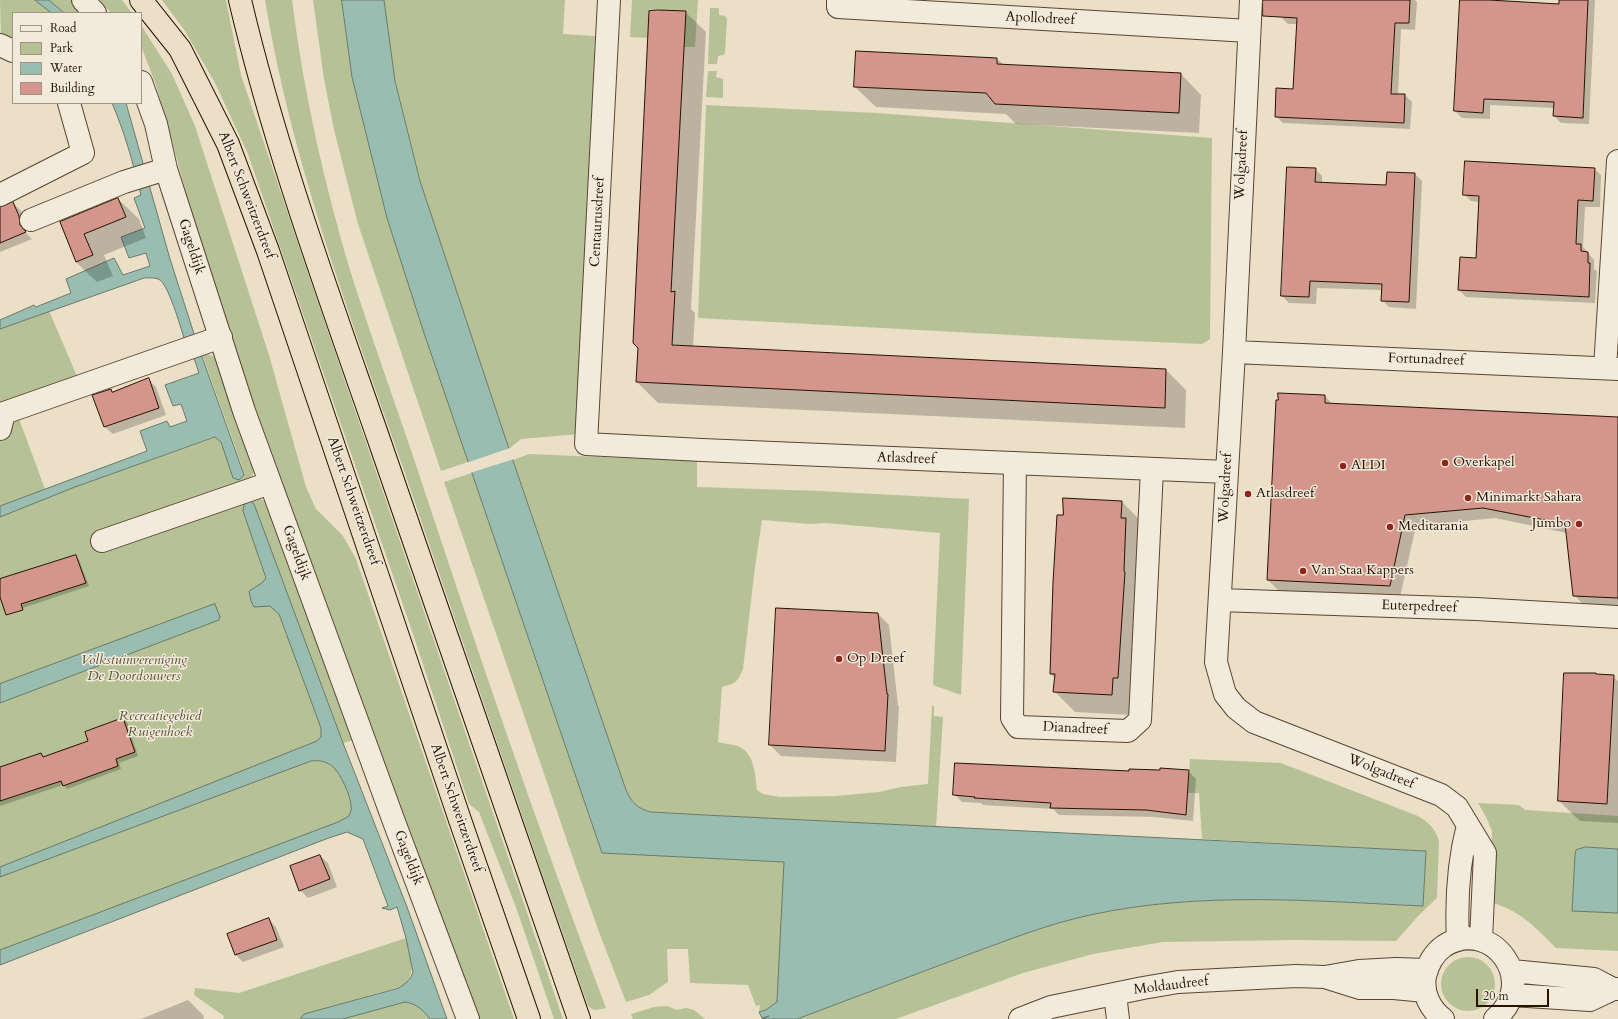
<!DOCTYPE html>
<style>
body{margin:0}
#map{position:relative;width:1618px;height:1019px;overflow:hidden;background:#ebdfc7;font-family:Cardo,serif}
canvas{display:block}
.legend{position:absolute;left:12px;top:12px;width:130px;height:92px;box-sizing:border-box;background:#f2eadb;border:1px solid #a19483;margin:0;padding:5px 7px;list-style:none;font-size:12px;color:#271300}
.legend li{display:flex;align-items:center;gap:8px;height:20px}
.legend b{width:20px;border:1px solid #a19483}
.scale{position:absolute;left:1476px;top:989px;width:73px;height:18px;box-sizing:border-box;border:2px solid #271300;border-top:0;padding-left:5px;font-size:12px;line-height:14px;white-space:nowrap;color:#271300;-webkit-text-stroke:3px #f2eadb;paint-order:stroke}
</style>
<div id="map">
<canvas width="1618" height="1019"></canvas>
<ul class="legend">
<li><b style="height:5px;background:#f2eadb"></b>Road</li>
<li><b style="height:11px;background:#b6c296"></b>Park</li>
<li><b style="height:11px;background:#99bdb0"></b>Water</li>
<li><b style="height:11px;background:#d3958c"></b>Building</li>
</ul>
<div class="scale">20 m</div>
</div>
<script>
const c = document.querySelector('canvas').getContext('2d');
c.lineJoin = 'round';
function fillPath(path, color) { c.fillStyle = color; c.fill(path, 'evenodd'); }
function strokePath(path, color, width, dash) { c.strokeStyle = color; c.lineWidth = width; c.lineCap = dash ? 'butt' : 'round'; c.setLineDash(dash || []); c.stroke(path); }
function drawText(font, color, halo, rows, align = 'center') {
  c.font = font + ' Cardo,serif'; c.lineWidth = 3; c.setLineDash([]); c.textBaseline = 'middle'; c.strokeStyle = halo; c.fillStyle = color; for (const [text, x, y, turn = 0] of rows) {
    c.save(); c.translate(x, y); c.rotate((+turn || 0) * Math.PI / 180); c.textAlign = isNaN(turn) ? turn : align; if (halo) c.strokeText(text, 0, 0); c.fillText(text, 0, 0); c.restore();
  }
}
const green = new Path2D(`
 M0,0H72L84,13H13V38L1,37Z
 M100,0H122L132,13H111Z
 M162,0H226L241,75L312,285L517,883L563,1019H554L517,910L479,812L469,804L412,631L248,154L215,83L185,31Z
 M265,0H292C304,95 325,188 353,280C372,339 393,397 413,456C474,641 537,826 606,1008C597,1010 591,1012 587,1003C524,823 463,642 401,462C348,310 291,159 265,0Z
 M313,0H342L352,77L387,218L468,462L441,471L358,224L334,130L324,79Z
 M384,0H565L563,34L595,36L579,434L521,439L509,449L420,181L395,81Z
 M632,0H698L695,47H684L686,12L649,9L648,38L630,37Z
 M710,8H719V15L725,16L727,19L725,53L723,55L718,56L717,64H708Z
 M141,25L172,74L195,126L269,355L306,487L316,509L343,536L356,559L514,1019H477L270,457L202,249L156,85L141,46Z
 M708,71H717L716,77L723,79V98L706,97Z
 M706,105L876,113L1212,138L1210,339L1202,344L1085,339L698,318Z
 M47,306L79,381L15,408L45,489L0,506V324Z
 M201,351L219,359L255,469L252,477L248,481L259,498L267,502L354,740L343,743L253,503L362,819L0,957V512L226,434L244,472Z
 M529,454L697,461V487L820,491L969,499L961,695L933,685L940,533L826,523L810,524L762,520L755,567L743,669C737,683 736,683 722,687L718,742C725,744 734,744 740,747C755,755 755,775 757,790L763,794L780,797L836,796L879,792L901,787L928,784L932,706H934V716L943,717L936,827L651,812C638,809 631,802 626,790L513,460Z
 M472,473L602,853L785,862L777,1001H778L766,1010L759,1012L760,1005L756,1006L748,985L690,983L688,949H667L668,982L649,995L626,1002L599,932L575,864L444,482Z
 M1190,759L1281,763L1418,816C1429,823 1435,828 1439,841L1437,898L1419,915L1396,941L1295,940L1163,942L1093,954L1023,973L896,1019H797C854,998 910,976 967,955C1008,940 1048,924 1090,915C1200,891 1313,901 1423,906L1426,851L1202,839L1199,793H1188Z
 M1478,803L1519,805L1525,810L1618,816V849L1586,847L1576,850L1572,910L1618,913V951L1556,948C1534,926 1521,911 1490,902L1492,831L1486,817Z
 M406,938C410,956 418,972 403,986L304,1014L300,1019H223L224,1016L194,995L195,988L239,993Z
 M1441 984a27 27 0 1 1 54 0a27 27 0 1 1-54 0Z
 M425,987L436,1019H316Z
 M667,1006L677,1010L686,1008L694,1010L705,1019H633L631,1014L654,1007Z`);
const water = new Path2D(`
 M35,0H49L64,13H52Z
 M342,0H384L395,81L420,181L509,449L626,790C631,802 638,809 651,812L705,815L1426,851L1423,906C1313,901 1200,891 1090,915C1048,924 1008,940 967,955C910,976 854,998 797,1019H762L769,1016L762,1018L759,1012L766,1010L778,1001H777L784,862L602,853L423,330L387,218L352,77Z
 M112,103H126L170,259L196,340L244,475L239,480L233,478L221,442L215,437L75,487L0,517V506L147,451L140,431L167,421L170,427L187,421L181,404L173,406L165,385L199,373L187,337L184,338C180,325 169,287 160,280C155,277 149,278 144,278L0,329V320L34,305L36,307L71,293L66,279L114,258L123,275L150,266L146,253L129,258L121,237L145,228L134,198L141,195C133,163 125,133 112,103Z
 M250,501L254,504L343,743L407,907L447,1019H430C423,1010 417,1004 405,1002L343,1019H300L304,1014L399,988L407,982L411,977L413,972L406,938L397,907L390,910L382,908L388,906L363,839L347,832L326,839L0,965V950L338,822L349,816C350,813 352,810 351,806C351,796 340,772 332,766C326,761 318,760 311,761L0,877V867L317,741L321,737V728L279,614L270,606L254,607L251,601L249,591L262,583L266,578L243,511L244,505Z
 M215,604L220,617L219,620L0,703V684Z
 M1586,847L1618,849V913L1572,911L1575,855L1576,850Z`);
const pier = new Path2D(`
 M510,448L514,459L470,473L466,463Z`);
const shadow = new Path2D(`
 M1282,0H1415L1417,2L1415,30L1401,29L1398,95H1405L1412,102L1410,129L1283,123L1276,116L1294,90L1298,24H1288L1281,17Z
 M1461,0H1495V2L1560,5V0H1595L1589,124L1561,123L1554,116L1555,108L1490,105V119L1462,118L1455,111Z
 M650,10L685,12L706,32L691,309L695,313L693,347L1166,370L1186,390L1185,428L658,403L637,382L639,348L634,343Z
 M997,59L1004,65L1181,74L1201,95L1199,133L1016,124L1006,114L876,107L855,87Z
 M1315,169L1322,176V183L1387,186L1388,173L1415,174L1422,181L1416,309L1389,307L1382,300V290L1317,288L1316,304L1289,303L1282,296Z
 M1594,169L1601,175L1600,207H1585L1583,247L1594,260V269L1597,271L1595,303L1466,297L1459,290L1477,259L1479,202L1471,201L1464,194Z
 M118,199L139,219L146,238L104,255L113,276L97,282L76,262L61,222Z
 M14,204L21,211L26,224V233L32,239L0,252V210Z
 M148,379L156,387L166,415L113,434L105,427L94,396L111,390L113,392Z
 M1325,396L1332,404L1618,418V608L1585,606L1574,595L1567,533L1495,518L1416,526L1400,597L1279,591L1268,580Z
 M1122,502L1142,522L1132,715L1075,712L1054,691L1055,678L1051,674L1063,516Z
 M76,556L79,560L89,586L11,612L0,588V580Z
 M878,614L889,625L898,705L899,706L896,762L781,756L770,745Z
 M1613,676L1618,681V823L1580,821L1559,801Z
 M123,719L127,722L138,756L119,763L121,769L67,789L63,785L0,806V772L90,742Z
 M1188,771L1196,779L1193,821L1154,817L1059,815L1053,809L983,805L981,803L962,802L954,794L1130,772Z
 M320,856L328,863L337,887L308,898L300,890Z
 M269,920L276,927L284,947L243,962L236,955Z
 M188,1000L203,1015L204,1019H141Z`);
const building = new Path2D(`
 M1263,0H1410L1409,23H1395L1391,94H1405L1404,123L1275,117L1276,88L1293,89L1297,18L1263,16Z
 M1460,0H1489L1559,4V0H1588L1583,118L1553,116L1554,102L1484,99L1483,113L1454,111Z
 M658,10L686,11L671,292L675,291L672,345L1166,369L1165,408L636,382L638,348L633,343L649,11Z
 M856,51L997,58V64L1181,73L1179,113L995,104L986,93L854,87Z
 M1465,161L1595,168L1593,201L1578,200L1576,244H1581V251L1588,252V263H1590L1589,297L1458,290L1460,257L1476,258L1478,217L1479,196L1463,195Z
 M1287,167L1316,168L1315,182L1336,183L1386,185L1387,172L1415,173L1409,302L1381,301L1382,284L1310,281L1309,297L1281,296Z
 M118,198L126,217L84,234L93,255L76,262L60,222Z
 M13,202L19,216L20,225L26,232L0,243V207Z
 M149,378L159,408L104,427L92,395L111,389L112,392Z
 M1278,393L1325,395V403L1618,417V598L1573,596L1565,524L1483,508L1405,515L1390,586L1267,580L1276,400H1278Z
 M1063,498L1122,501L1121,518H1126L1124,571L1125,572L1118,678H1113L1112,695L1053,692L1055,674H1050L1053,582L1057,515H1063Z
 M76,555L86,583L21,604L23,610L6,615L0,597V579Z
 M776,608L878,613L887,694H888L885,751L769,745Z
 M1564,673H1596V674L1614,675L1607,804L1558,801Z
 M123,718L135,752L116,759L118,766L63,786L61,781L0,801V767L41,753L43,757L88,741L85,732Z
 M955,763L1129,771V769L1160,770V768L1189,770L1186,815L1146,810L1050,808L1051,803L974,798L975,797L953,795Z
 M320,855L330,879L299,891L290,866Z
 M269,918L277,940L235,955L227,934Z`);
const minor = new Path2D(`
 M83,0L95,13
 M609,0L586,444L702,450L1227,472
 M838,0V7L1249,31
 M1251,0L1234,352L1216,662L1225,694L1236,708L1254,722L1441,795L1457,807L1485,853L1481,940
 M0,45L13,51
 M141,82L156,124L166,169L244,411L393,819L468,1019
 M0,195L83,153L69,103
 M31,220L124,182L166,169
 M1234,352L1618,369
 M1605,368L1618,161
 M0,429L4,413L221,337
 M1015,463L1012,718L1018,727L1128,731L1140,720L1152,469
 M102,541L270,483
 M1220,600L1476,609L1618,617
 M1458,940C1456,901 1458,863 1468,825
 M1512,971L1594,979L1613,989H1618
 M1328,978L1360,988H1394L1425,991
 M1115,994L1118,1019
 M1512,995L1590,1000L1613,989
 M1020,1019L1051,1007L1143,988L1178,982L1296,976L1325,977L1359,971L1396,969L1427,970
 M1443,1019C1430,1009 1422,993 1425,976C1428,964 1434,953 1444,946C1492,916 1540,982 1495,1019`);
const highway = new Path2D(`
 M141,0L180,49L228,144L268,251L460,820L529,1019
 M240,0C275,149 328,293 378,437C445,631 512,825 579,1019`);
const markers = [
 [1445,463,4,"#8f2418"],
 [1343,466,4,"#8f2418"],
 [1248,494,4,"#8f2418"],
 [1468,498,4,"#8f2418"],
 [1579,524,4,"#8f2418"],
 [1390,527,4,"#8f2418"],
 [1303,571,4,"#8f2418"],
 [839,659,4,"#8f2418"]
];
const streetNames = [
 ["Apollodreef",1040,19,3],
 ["Wolgadreef",1242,165,-87],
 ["Albert Schweitzerdreef",246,195,69],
 ["Centaurusdreef",598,222,-87],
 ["Gageldijk",191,247,72],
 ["Fortunadreef",1426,360,2],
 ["Atlasdreef",906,459,2],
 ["Wolgadreef",1226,488,-87],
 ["Albert Schweitzerdreef",353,501,71],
 ["Gageldijk",296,553,70],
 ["Euterpedreef",1419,607,2],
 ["Dianadreef",1075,729,3],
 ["Wolgadreef",1381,772,22],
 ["Albert Schweitzerdreef",456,808,71],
 ["Gageldijk",408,858,69],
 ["Moldaudreef",1171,986,-7]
];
const poiNames = [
 ["Overkapel",1453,463],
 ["ALDI",1351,466],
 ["Atlasdreef",1256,494],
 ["Minimarkt Sahara",1476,498],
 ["Jumbo",1571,524,"right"],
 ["Meditarania",1398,527],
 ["Van Staa Kappers",1311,571],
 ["Op Dreef",847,659]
];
const parkNames = [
 ["Volkstuinvereniging",134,661],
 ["De Doordouwers",134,677],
 ["Recreatiegebied",160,717],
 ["Ruigenhoek",160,733]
];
fillPath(green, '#b6c296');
fillPath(water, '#99bdb0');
strokePath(water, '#6b796a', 1);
fillPath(pier, '#ebdfc7');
fillPath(shadow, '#0003');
fillPath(building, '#d3958c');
strokePath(building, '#271300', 1);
strokePath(minor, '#584632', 24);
strokePath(highway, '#271300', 24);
strokePath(minor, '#f2eadb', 22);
strokePath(highway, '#ebdfc7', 22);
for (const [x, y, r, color] of markers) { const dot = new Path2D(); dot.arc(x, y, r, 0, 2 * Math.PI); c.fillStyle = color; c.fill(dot); strokePath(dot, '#f2eadb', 1.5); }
drawText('14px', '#271300', '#f2eadb', streetNames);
drawText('14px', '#271300', '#f2eadb', poiNames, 'left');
drawText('italic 14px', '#595034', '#f2eadb', parkNames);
</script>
